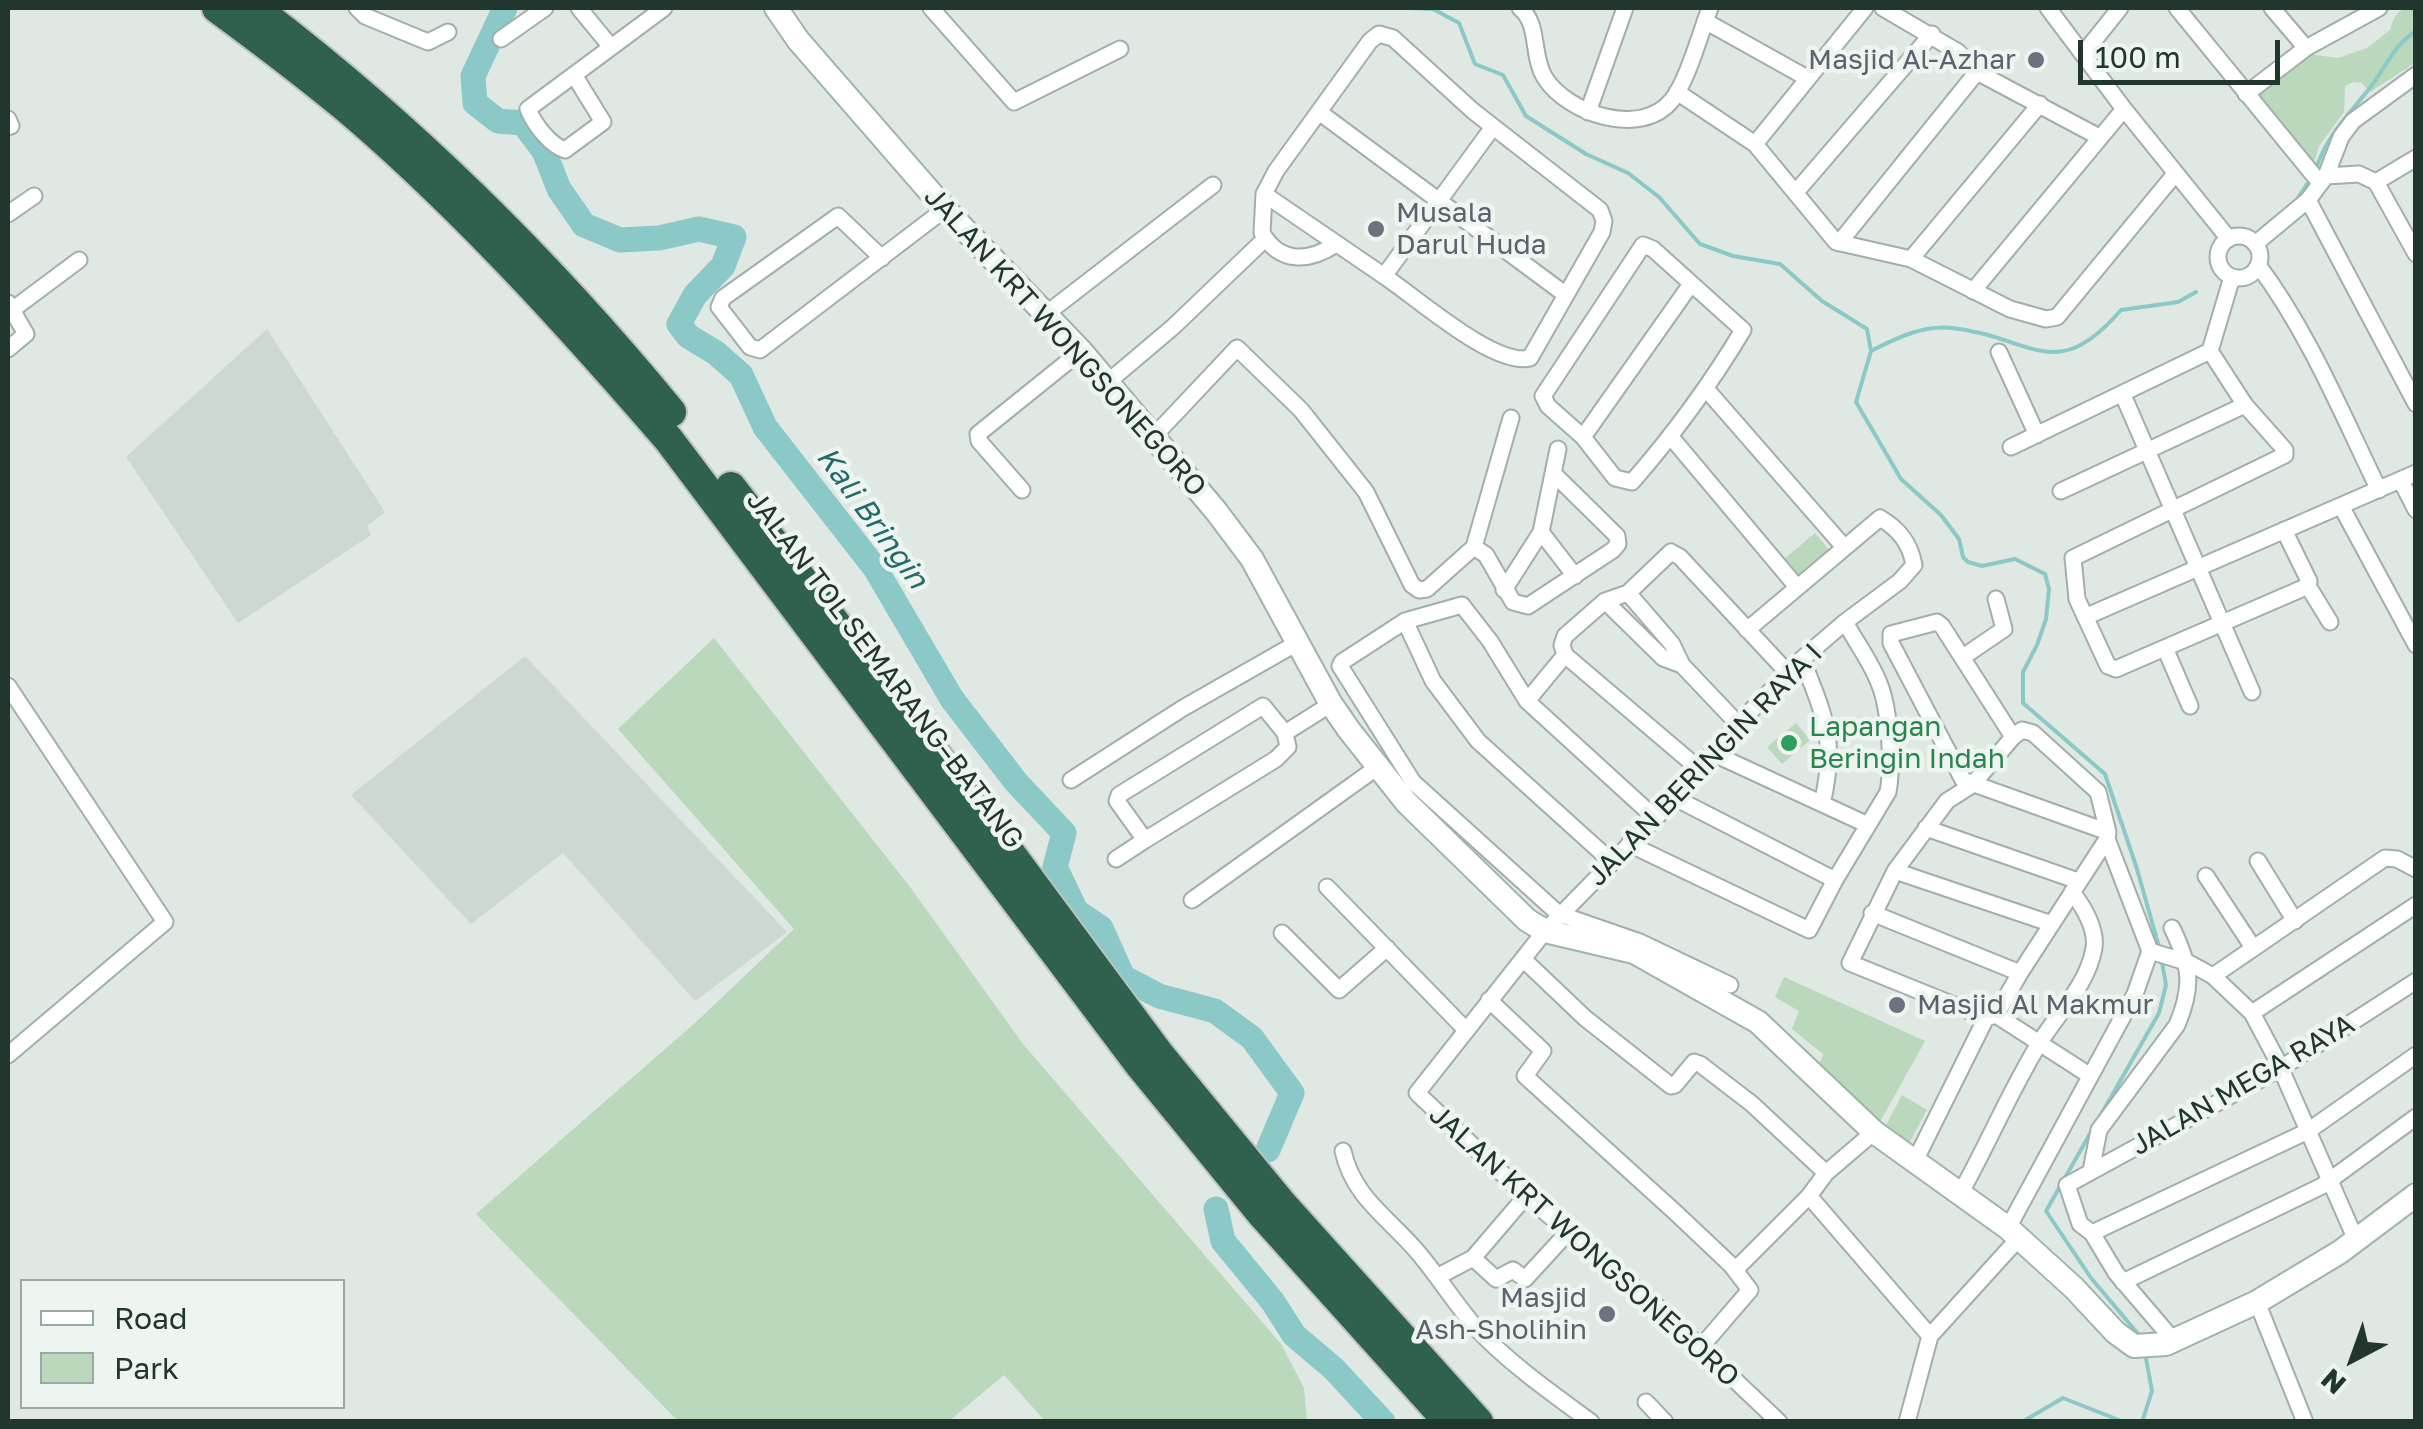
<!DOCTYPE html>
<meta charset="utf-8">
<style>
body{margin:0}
#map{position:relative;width:2423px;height:1429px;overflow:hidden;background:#dfe8e2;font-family:"Golos Text",sans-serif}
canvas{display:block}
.frame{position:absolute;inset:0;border:10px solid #21362d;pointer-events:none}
.legend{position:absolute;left:20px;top:1279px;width:325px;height:130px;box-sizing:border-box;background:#eef5f1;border:2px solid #9ca9a3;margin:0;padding:12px 18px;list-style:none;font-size:30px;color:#21362d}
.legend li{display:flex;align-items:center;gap:20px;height:50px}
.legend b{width:50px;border:2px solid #9ca9a3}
.north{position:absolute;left:2303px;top:1309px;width:100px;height:100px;-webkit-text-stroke:8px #eef5f1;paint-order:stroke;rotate:221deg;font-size:28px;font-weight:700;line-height:40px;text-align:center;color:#21362d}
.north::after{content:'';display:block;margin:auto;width:35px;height:45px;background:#21362d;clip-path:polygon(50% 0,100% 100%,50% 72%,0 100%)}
.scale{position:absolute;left:2078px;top:40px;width:202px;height:45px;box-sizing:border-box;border:5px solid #21362d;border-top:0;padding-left:12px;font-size:30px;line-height:35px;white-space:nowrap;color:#21362d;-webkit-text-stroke:8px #eef5f1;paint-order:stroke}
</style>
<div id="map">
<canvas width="2423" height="1429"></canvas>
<div class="frame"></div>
<ul class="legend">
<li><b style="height:12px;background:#fff"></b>Road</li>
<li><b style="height:28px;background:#b9d8bc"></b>Park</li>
</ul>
<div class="north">N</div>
<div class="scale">100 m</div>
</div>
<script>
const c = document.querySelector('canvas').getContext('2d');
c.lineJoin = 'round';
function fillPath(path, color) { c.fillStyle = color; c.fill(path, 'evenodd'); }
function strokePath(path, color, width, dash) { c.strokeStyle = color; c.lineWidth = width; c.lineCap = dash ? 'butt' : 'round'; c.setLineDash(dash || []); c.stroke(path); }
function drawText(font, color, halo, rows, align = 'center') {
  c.font = font + ' "Golos Text",sans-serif'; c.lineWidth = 9; c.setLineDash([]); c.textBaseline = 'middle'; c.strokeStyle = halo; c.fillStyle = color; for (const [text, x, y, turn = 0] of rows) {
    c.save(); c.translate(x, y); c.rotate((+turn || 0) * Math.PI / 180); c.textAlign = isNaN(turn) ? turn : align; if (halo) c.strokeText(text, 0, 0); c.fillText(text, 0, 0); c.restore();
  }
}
const built = new Path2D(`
 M267,329L385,512L367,526L371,535L238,623L126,457Z
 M525,656L787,932L695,1001L563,853L471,924L351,795Z`);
const green = new Path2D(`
 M2415,8V63L2370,92L2362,83L2353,82L2345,86L2344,112L2319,146L2313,165L2256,96L2308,54L2338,58L2367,48L2390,30C2395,15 2397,8 2415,8Z
 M1815,533L1830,551L1799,578L1783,560Z
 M714,638L910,887L1023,1044L1281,1344L1304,1388L1307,1421H1045L1004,1375L949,1421H678L476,1214L695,1023L794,929L618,729Z
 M1796,723L1810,740L1782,764L1767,747Z
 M1784,977L1925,1041L1880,1122L1848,1095L1820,1063L1823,1054L1792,1029L1799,1011L1775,997Z
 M1902,1095L1927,1110L1908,1145L1883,1131Z`);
const stream = new Path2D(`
 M1341,8H1394
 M1409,8L1433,9L1459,23L1475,64L1503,75L1526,116L1586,154L1628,173L1659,197L1700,244L1733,256L1780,264L1822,301L1867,329L1871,351L1856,402L1901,479L1941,515L1959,539L1963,557L1968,562L1982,566L2015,559L2045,574L2049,589L2046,619L2037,645L2023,672V703L2105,774L2137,869L2159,947
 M2316,169C2327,134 2351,113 2372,85C2387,65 2394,45 2416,31
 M2296,201L2307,184
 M1871,351C1896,338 1923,325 1952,328C2031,336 2055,387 2121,310L2178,302L2196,292
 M2139,1335L2091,1278L2046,1211L2159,1013L2166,985L2162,962
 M2022,1422L2063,1398L2124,1422
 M2142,1422L2152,1391L2145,1353`);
const river = new Path2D(`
 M505,8L473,76L475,103L498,121L523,123L544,151L559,189L584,225L620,240L659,238L699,229L734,237L723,266L695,295L679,324L688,336L716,353L741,375L765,427L875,568L952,699L1016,782L1064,833L1055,867L1076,911L1101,928L1123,977L1159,996L1215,1011L1252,1038L1292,1093L1268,1150
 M1216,1209L1223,1241L1273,1302L1294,1335L1334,1369L1383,1422`);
const street = new Path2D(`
 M357,8L365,16L428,42L448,32
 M579,8L611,47
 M931,8L1014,102L1120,49
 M1520,8C1540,24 1531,56 1545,78C1567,113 1641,139 1672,100C1687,82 1701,31 1710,8
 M1883,8L1958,52L1977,72L2099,137
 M2048,8L2124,109L2229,239
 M2177,8L2320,183
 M2272,8L2306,48
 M1705,21L1807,78
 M501,39L545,8
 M2084,53L2120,8
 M574,75L603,122L565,150C550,145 534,124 528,109L664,8
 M1677,92L1755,144L1836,242L1911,259L2010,309L2046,319L2057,317L2175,174
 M2246,94L2306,48L2379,8
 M1319,112L1566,295
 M1588,112L1625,8
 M8,119L11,126L8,127
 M1755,144L1865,8
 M2326,176L2359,174L2376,182L2416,158
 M2376,182L2416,254
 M1796,192L1932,34
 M1264,194L1384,276L1493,127
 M2308,200L2416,404
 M8,214L34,196
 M2218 257a21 21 0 1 1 42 0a21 21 0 1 1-42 0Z
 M1839,243L1977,72
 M1336,244C1309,262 1280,264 1262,233L1264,194L1276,171L1370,41L1379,34L1393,38L1473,111L1600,210L1604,221L1602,232L1530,358C1494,367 1416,297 1384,276
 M2255,244L2308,200L2326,176L2341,137L2353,121L2416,75
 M1643,245L1653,249L1743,330C1710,385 1674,434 1632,482L1615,478L1583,437L1548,406L1543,396Z
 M882,258L838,216L723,298L719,307L750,347L760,350L945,209
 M1911,259L2040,104
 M2258,265C2309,333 2342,414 2379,490
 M1973,291L2124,109
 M8,303L26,334L8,349
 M12,310L79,260
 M1046,314L1213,185
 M2210,351L2245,405L2285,450V455L2073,558L2077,599L2108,666L2116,669L2308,586
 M2210,351L2232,277
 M1999,352L2037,435
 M1108,382L1173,327L1265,239
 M1707,390L1844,547
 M2123,395L2252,692
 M1154,436L1237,348L1301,410L1366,492L1412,585L1419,590L1427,589L1474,547L1486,555L1513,602L1528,606L1613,550L1618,544L1617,536L1553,473
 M1583,437L1691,284
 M1671,437L1797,587
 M2011,447L2210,351
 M2401,481L2416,510
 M1022,490L979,441L978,434L1081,351
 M2061,491L2245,405
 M2341,506L2416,645
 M2284,530L2309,581L2308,586L2330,622
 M1541,532L1575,576
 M1474,547L1511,418
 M1504,590L1541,532L1558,449
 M1628,593L1672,644L1682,665L1738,724
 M1605,601L1663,658L1682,665
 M2085,617L2416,473
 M1405,621L1433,681L1478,741L1612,862
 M1747,630L1880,518C1899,529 1910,543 1914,565L1900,581L1845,622L1802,659L1738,724L1675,798L1545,931L1417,1093L1526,1196L1660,1309L1779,1422
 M2165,648L2190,706
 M1565,655L1699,769
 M1963,657L2004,629L1996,599
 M1802,659C1825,717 1837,741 1822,804
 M8,686L165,922L8,1055
 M1527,701L1565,655L1562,645L1565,636L1605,601L1628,593L1671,552L1680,557L1788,673
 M1285,733L1263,706L1119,795L1117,801L1145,840L1276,759L1288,747L1285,733L1331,704
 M1712,753L1868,825
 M1071,780L1183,708L1297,643
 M1675,798L1835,880
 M1926,828L2078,881
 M1629,844L1809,930L1835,880L1888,792C1893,765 1890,709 1879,683C1871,662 1856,642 1845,622
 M1116,859L1145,840
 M2258,861L2295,921
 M1895,871L2052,924
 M2206,876L2252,946
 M1327,887L1465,1029
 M1192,900L1379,766
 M1872,913L2020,973
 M1562,915L1640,942L1730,985
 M1561,916L1413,782L1340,666L1342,662L1405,621L1462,605L1490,641L1527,701L1654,817
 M1282,933L1339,990L1387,948
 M2150,951L2189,963L2213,976L2252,1013L2277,1060L2356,1240
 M1523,959L1585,1018L1671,1086L1675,1085L1694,1062L1700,1064L1752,1104L1826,1173
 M2213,976L2385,858L2397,859L2416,869
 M1489,1000L1543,1051L1525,1076L1676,1213L1731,1265L1750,1290L1701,1347
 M2252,1013L2416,905
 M1996,1015L2089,1075
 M1986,1018L1850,963L1895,871L1947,801L1972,785L2013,737
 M1874,1132L1826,1173L1809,1196L1930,1336
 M1343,1151C1353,1196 1386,1216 1415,1249C1437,1274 1455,1304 1477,1329C1510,1364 1553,1394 1591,1422
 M1915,1161L1986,1018L1996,1015L2020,973L2107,839L2108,832L2098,792L2033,733L2022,730L2013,737L1942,626L1937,622L1891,634V643L1963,780L2108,832
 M2091,1171L2099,1130L2177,1025C2194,985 2190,965 2172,928
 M1960,1194C1988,1144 2010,1091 2040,1042C2059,1012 2088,984 2094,948C2097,929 2083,906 2072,892
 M1526,1196L1473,1258L1496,1279L1513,1270L1525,1279L1570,1230
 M2008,1228L2135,994L2150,951L2107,839
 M2092,1233L2308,1131L2416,1055
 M1735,1270L1809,1196
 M1437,1277L1473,1258
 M2123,1282L2322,1186L2416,1117
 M2257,1302L2305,1422
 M2174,1341L2116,1273L2092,1233L2080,1224L2067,1185L2281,1068L2416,981
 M1646,1402L1665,1422
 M1907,1422L1930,1336L2019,1238`);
const secondary = new Path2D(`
 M776,8L798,40L945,209L1081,351L1216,511L1252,559L1331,704L1349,730L1406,802L1527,920L1545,931L1634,952L1758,1022L1874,1132L2008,1228L2074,1288L2115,1332L2134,1346L2166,1344L2257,1302L2340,1252L2416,1195`);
const highway = new Path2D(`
 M217,8C266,44 315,81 362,121C473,218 573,329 669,440L1140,1065L1262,1214L1449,1422
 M255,8C409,125 548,262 671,412
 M731,487L970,799L1158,1053L1281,1203L1478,1422`);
const markers = [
 [2036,60,10,"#6b7280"],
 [1376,229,10,"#6b7280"],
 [1789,743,10,"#2e9e5b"],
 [1897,1005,10,"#6b7280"],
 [1607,1314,10,"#6b7280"]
];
const worshipNames = [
 ["Masjid Al-Azhar",2016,60],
 ["Musala",1396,213,"left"],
 ["Darul Huda",1396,245,"left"],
 ["Masjid Al Makmur",1917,1005,"left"],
 ["Masjid",1587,1298],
 ["Ash-Sholihin",1587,1330]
];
const streetNames = [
 ["JALAN KRT WONGSONEGORO",1065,342,48],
 ["JALAN TOL SEMARANG–BATANG",885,670,53],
 ["JALAN BERINGIN RAYA I",1705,765,-46],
 ["JALAN MEGA RAYA",2243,1085,-30],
 ["JALAN KRT WONGSONEGORO",1584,1246,42]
];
const leisureNames = [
 ["Lapangan",1809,727],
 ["Beringin Indah",1809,759]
];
const waterNames = [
 ["Kali Bringin",872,518,54]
];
fillPath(built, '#cdd8d1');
fillPath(green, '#b9d8bc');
strokePath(stream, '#8bc9c8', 4);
strokePath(river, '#8bc9c8', 25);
strokePath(street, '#a2afa8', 19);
strokePath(secondary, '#9fb3a8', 26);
strokePath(highway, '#bcc3c0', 34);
strokePath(street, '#fff', 15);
strokePath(secondary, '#fff', 22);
strokePath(highway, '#30604e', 30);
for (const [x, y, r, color] of markers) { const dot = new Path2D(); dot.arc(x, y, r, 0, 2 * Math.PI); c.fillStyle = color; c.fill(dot); strokePath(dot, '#eef5f1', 4); }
drawText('28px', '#5b616d', '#eef5f1', worshipNames, 'right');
drawText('28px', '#21362d', '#eef5f1', streetNames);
drawText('28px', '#27864d', '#eef5f1', leisureNames, 'left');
drawText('italic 30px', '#226b6c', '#eef5f1', waterNames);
</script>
